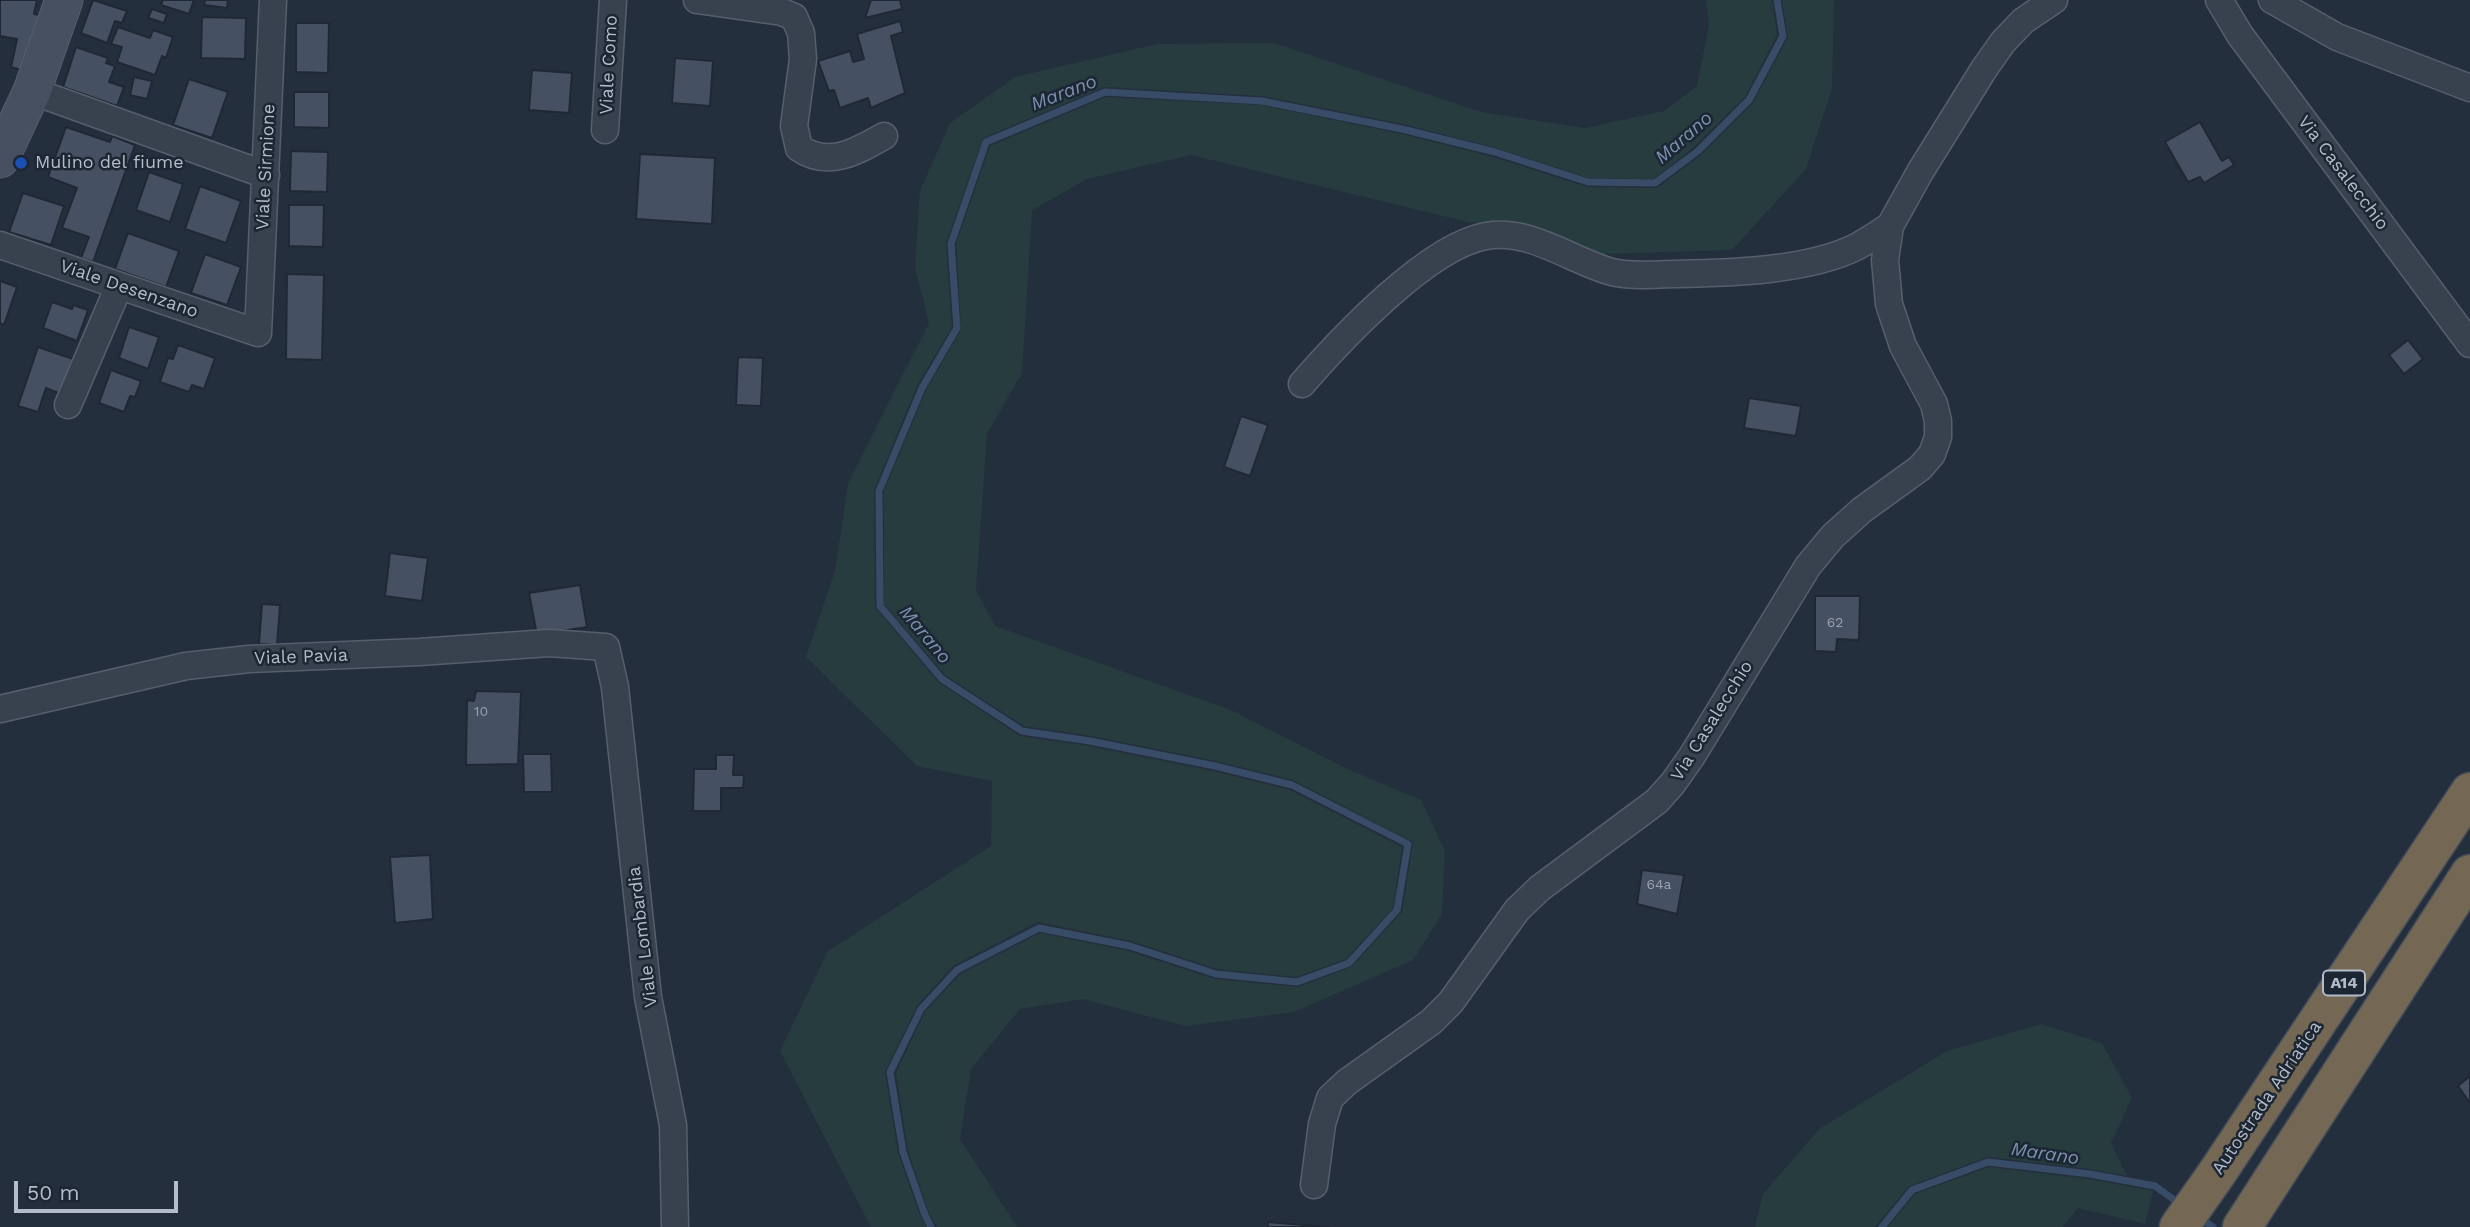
<!DOCTYPE html>
<style>
body{margin:0}
#map{position:relative;width:2470px;height:1227px;overflow:hidden;background:#242f3e;font-family:"Work Sans",sans-serif}
canvas{display:block}
.scale{position:absolute;left:14px;top:1181px;width:164px;height:32px;box-sizing:border-box;border:4px solid #b4bcc9;border-top:0;padding-left:9px;font-size:21px;line-height:24px;white-space:nowrap;color:#b4bcc9;-webkit-text-stroke:5px #1d2633;paint-order:stroke}
</style>
<div id="map">
<canvas width="2470" height="1227"></canvas>
<div class="scale">50 m</div>
</div>
<script>
const c = document.querySelector('canvas').getContext('2d');
c.lineJoin = 'round';
function fillPath(path, color) { c.fillStyle = color; c.fill(path, 'evenodd'); }
function strokePath(path, color, width, dash) { c.strokeStyle = color; c.lineWidth = width; c.lineCap = dash ? 'butt' : 'round'; c.setLineDash(dash || []); c.stroke(path); }
function drawText(font, color, halo, rows, align = 'center') {
  c.font = font + ' "Work Sans",sans-serif'; c.lineWidth = 5; c.setLineDash([]); c.textBaseline = 'middle'; c.strokeStyle = halo; c.fillStyle = color; for (const [text, x, y, turn = 0] of rows) {
    c.save(); c.translate(x, y); c.rotate((+turn || 0) * Math.PI / 180); c.textAlign = isNaN(turn) ? turn : align; if (halo) c.strokeText(text, 0, 0); c.fillText(text, 0, 0); c.restore();
  }
}
const green = new Path2D(`
 M1706,0H1772L1777,35L1745,97L1694,147L1654,179L1588,178L1496,148L1403,124L1262,96L1104,87L983,138L946,243L952,327L917,386L874,490L875,607L938,682L1020,736L1089,746L1213,771L1290,790L1402,847L1393,908L1346,959L1296,977L1217,969L1131,941L1038,922L953,966L917,1006L885,1072L898,1153L920,1216L926,1227H871L780,1051L828,951L991,846L992,781L917,766L806,657L835,571L848,483L929,323L915,268L920,191L950,123L1015,77L1157,44L1274,43L1481,112L1585,128L1664,111L1697,86L1709,25Z
 M1782,0H1834L1832,89L1806,169L1732,250L1600,254L1545,229L1468,222L1191,155L1087,179L1032,210L1022,373L987,434L976,590L995,626L1231,710L1345,768L1421,800L1445,851L1442,914L1413,960L1294,1012L1185,1026L1083,999L1020,1009L971,1069L960,1139L1017,1227H937L929,1213L908,1151L896,1073L925,1012L960,974L1040,933L1128,951L1215,979L1298,987L1351,967L1402,912L1413,842L1293,780L1216,761L1091,736L1024,726L945,675L884,604V491L926,390L961,330L956,244L990,146L1106,97L1261,105L1401,134L1493,157L1587,187L1657,188L1701,155L1753,103L1788,37Z
 M2041,1024L2102,1043L2132,1098L2111,1143L2127,1176L2090,1169L1988,1157L1909,1186L1875,1227H1755L1763,1194L1819,1129L1947,1051Z
 M1989,1167L2089,1179L2153,1191L2145,1224L2078,1208L2063,1227H1888L1915,1194Z`);
const stream = new Path2D(`
 M2199,1217L2213,1227
 M931,1227L925,1215L903,1152L890,1072L921,1009L957,970L1039,928L1130,946L1216,974L1297,982L1349,963L1397,910L1408,844L1292,785L1215,766L1090,741L1022,731L942,679L880,606L879,491L922,388L957,328L951,244L986,142L1105,92L1262,101L1402,129L1495,152L1588,182L1655,183L1698,151L1749,100L1783,36L1777,0
 M1882,1227L1912,1190L1988,1162L2090,1174L2155,1186L2180,1204`);
const building = new Path2D(`
 M0,0H37L34,14L39,15L24,71L11,67L17,39L0,36Z
 M93,0L127,11L122,23L115,21L107,43L81,33Z
 M163,0H194L189,14L161,5Z
 M205,0H228L227,8L204,5Z
 M871,0H900L902,9L865,18Z
 M152,9L167,14L164,23L148,18Z
 M202,17L246,18L245,59L201,58Z
 M900,21L903,32L891,36L905,93L871,108L868,98L840,108L834,90L829,91L818,61L850,51L853,62L864,59L857,34Z
 M296,23H329L328,73L296,72Z
 M118,27L150,38L153,30L173,37L166,58L162,56L155,75L117,62L122,47L111,44Z
 M76,47L108,58L106,63L115,66L109,82L124,87L117,106L63,87Z
 M675,58L713,61L710,106L672,103Z
 M532,70L572,73L569,113L529,110Z
 M134,77L152,81L147,99L130,95Z
 M189,79L228,92L212,138L173,125Z
 M294,92H329V128L294,127Z
 M2200,122L2222,161L2229,157L2234,165L2204,183L2200,177L2188,182L2165,142Z
 M66,127L110,142L112,136L135,145L93,262L81,258L89,237L62,228L77,188L48,177Z
 M291,151L328,152L327,192L290,191Z
 M640,154L715,158L712,224L636,219Z
 M149,172L183,184L170,222L136,210Z
 M200,186L241,201L226,243L185,229Z
 M23,193L64,206L51,245L9,232Z
 M289,205H324L323,247L289,246Z
 M128,233L179,251L166,287L115,269Z
 M205,254L241,267L227,305L191,293Z
 M287,274L324,275L322,360L286,359Z
 M0,281L17,287L4,325L0,323Z
 M52,302L72,309L73,305L88,310L77,341L43,328Z
 M129,327L159,337L148,369L119,358Z
 M2408,340L2423,359L2404,374L2389,355Z
 M178,345L215,358L204,389L192,385L189,392L160,382L168,358L173,359Z
 M38,347L73,359L61,394L46,388L38,412L18,406Z
 M738,357L763,358L761,406L736,405Z
 M111,370L141,381L135,397L130,396L124,412L99,403Z
 M1749,398L1801,406L1796,436L1744,428Z
 M1241,416L1268,425L1250,476L1224,467Z
 M390,553L428,558L422,601L385,596Z
 M580,585L587,627L537,635L529,593Z
 M1815,596H1860L1859,640L1837,639L1836,652L1815,651Z
 M262,604L280,605L277,645L259,644Z
 M476,691L521,692L518,764L466,765L467,700L474,701Z
 M523,754H551L552,792H524Z
 M716,755H734L733,775H744L743,788H721V811H693L694,769H716Z
 M430,855L433,919L395,923L390,857Z
 M1642,870L1684,875L1677,914L1637,904Z
 M2469,1077H2470V1103L2458,1086Z
 M1268,1222L1315,1226L1330,1227H1268Z`);
const street = new Path2D(`
 M697,0L782,12L794,17L801,33L803,59L794,126L799,148C828,168 856,152 884,136
 M2219,0L2240,35L2470,344
 M2272,0L2337,37L2470,88
 M32,91L266,175
 M605,130L613,0
 M0,245L258,333L273,0
 M1302,384C1341,339 1428,246 1486,236C1531,228 1571,261 1612,272C1632,277 1656,274 1676,274C1729,273 1810,271 1858,246C1869,240 1880,233 1890,226
 M68,405L119,286
 M0,709L186,666L249,659L419,652L549,643L606,647L615,687L648,997L673,1125L675,1227
 M1314,1185L1322,1124L1330,1098L1347,1082L1431,1022L1451,1002L1517,910L1540,888L1657,801L1673,783L1692,756L1808,566L1833,536L1862,510L1920,468L1932,454L1938,437V421L1934,404L1903,346L1889,304L1885,260L1890,226L1920,172L1984,69L2003,42L2023,21L2054,0`);
const secondary = new Path2D(`
 M0,159L32,91L64,0`);
const highway = new Path2D(`
 M2179,1227L2217,1173L2470,792
 M2242,1227L2470,874`);
const markers = [
 [21,163,7,"#1a4fb4"]
];
const numberNames = [
 ["62",1835,623],
 ["10",481,712],
 ["64a",1659,885]
];
const shields = [
 [2344,983,42]
];
const shieldNames = [
 ["A14",2344,983]
];
const streetNames = [
 ["Viale Como",609,65,-87],
 ["Viale Sirmione",266,167,-87],
 ["Via Casalecchio",2343,173,53],
 ["Viale Desenzano",129,289,19],
 ["Viale Pavia",301,657,-2],
 ["Via Casalecchio",1712,721,-58],
 ["Viale Lombardia",643,937,-97],
 ["Autostrada Adriatica",2267,1098,-56]
];
const poiNames = [
 ["Mulino del fiume",35,163]
];
const waterNames = [
 ["Marano",1064,93,-21],
 ["Marano",1684,138,-41],
 ["Marano",925,635,50],
 ["Marano",2045,1154,8]
];
fillPath(green, '#263c3f');
strokePath(stream, '#394c67', 7);
fillPath(building, '#455162');
strokePath(building, '#1f2835', 2);
strokePath(street, '#565f6c', 29);
strokePath(secondary, '#565f6c', 39);
strokePath(highway, '#434c59', 41);
strokePath(street, '#38414e', 26);
strokePath(secondary, '#465061', 37);
strokePath(highway, '#746855', 38);
for (const [x, y, r, color] of markers) { const dot = new Path2D(); dot.arc(x, y, r, 0, 2 * Math.PI); c.fillStyle = color; c.fill(dot); strokePath(dot, '#1d2633', 2.5); }
drawText('14px', '#98a1af', null, numberNames);
for (const [x, y, w] of shields) { const box = new Path2D(); box.roundRect(x - w / 2, y - 12.5, w, 25, 5); c.fillStyle = '#1d2633'; c.fill(box); strokePath(box, '#b4bcc9', 2); }
drawText('bold 16px', '#b4bcc9', null, shieldNames);
drawText('18px', '#b4bcc9', '#1d2633', streetNames);
drawText('18px', '#b4bcc9', '#1d2633', poiNames, 'left');
drawText('italic 19px', '#7c92b1', '#1d2633', waterNames);
</script>
